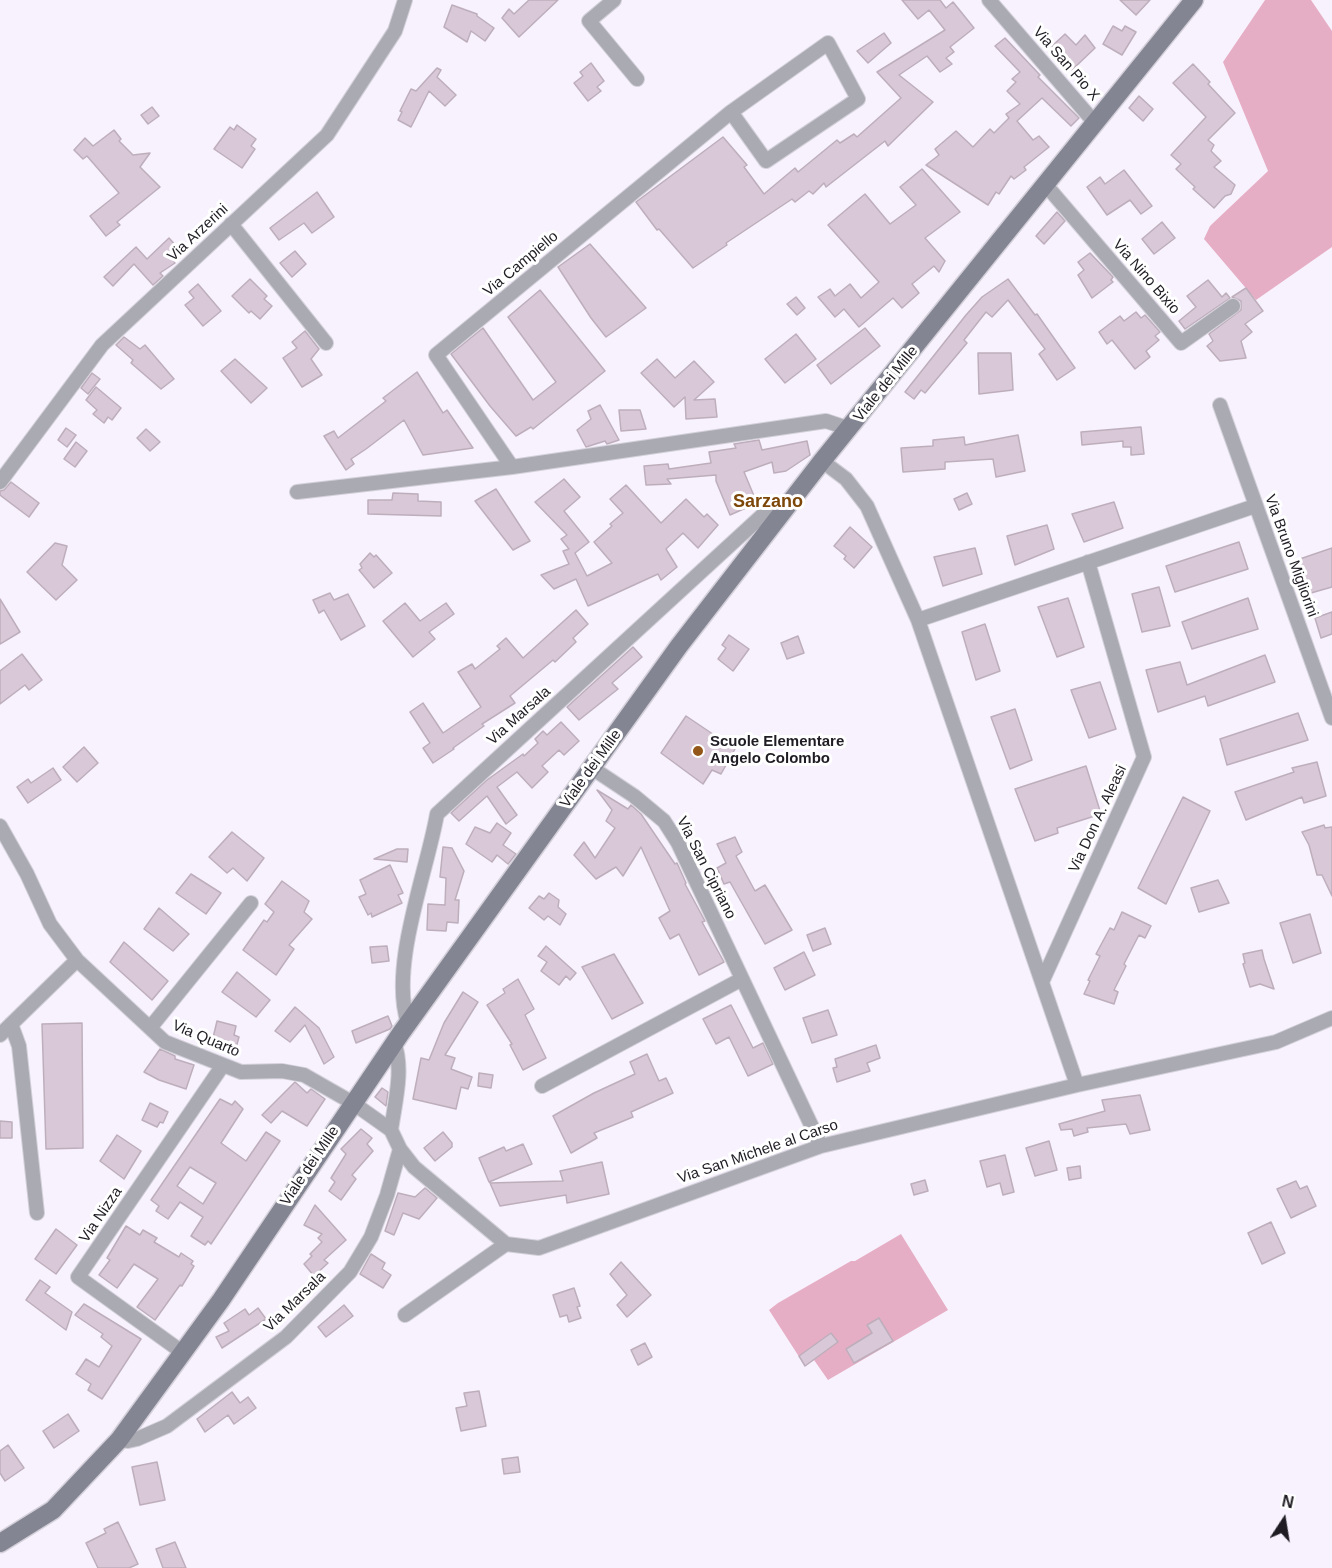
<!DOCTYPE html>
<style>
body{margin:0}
#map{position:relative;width:1332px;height:1568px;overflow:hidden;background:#f7f2fd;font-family:Helvetica,sans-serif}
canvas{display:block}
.north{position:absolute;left:1254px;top:1490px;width:60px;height:60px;-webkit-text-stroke:4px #fff;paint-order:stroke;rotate:12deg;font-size:16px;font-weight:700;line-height:24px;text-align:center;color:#1f1c23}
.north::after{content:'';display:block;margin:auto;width:21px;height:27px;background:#1f1c23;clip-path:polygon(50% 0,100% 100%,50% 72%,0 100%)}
</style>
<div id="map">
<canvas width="1332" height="1568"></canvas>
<div class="north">N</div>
</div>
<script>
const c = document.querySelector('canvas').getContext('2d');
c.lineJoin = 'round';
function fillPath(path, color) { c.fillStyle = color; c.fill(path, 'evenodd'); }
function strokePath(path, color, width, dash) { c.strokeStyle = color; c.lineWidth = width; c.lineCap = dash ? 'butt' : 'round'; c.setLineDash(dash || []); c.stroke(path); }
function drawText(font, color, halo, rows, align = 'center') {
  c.font = font + ' Helvetica,sans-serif'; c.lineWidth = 6; c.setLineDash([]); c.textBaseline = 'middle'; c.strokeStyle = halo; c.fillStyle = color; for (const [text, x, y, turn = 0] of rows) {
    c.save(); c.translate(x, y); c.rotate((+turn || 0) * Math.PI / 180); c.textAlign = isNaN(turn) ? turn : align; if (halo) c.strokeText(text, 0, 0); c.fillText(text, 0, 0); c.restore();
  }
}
const green = new Path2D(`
 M1265,0H1311L1332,31V247L1256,300L1204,239L1210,226L1268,171L1223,62Z
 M901,1234L948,1310L828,1380L814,1360L805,1366L769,1310L778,1303L851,1261H855Z`);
const building = new Path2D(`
 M529,0H558L519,37L502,18L509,9L514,14Z
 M902,0H940L946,8L953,2L974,28L950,47L954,52L946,58L952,64L940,72L927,56L899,75L933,102L888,146L885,141L826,187L824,183L813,194L809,191L795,202L792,199L726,243L727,245L693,268L659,229L657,230L636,202L723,137L747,165L744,167L764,194L795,168L798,172L837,140L840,143L854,134L857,137L901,98L877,72L945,30L929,10L918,19Z
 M1120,0H1150L1136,15Z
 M452,5L477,14V16L494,28L485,41L471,31L467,42L444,27Z
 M1113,26L1122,31L1125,26L1136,32L1122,55L1103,44Z
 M884,33L891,43L868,63L857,51Z
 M1065,34L1076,45L1085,35L1095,48L1072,70L1050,48Z
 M1005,38L1040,75L1038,77L1079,118L1071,126L1042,98L1017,121L1033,140L1039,136L1049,147L1024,167L1026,170L1014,179L1011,176L999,194L996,192L988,205L926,165L939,155L935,149L956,131L973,147L990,129L994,133L1009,118L1006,114L1020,104L1007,91L1016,82L1012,79L1020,72L995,46Z
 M591,63L604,81L597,87L601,91L588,101L574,83L583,76L580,72Z
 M1193,64L1210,82L1208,84L1235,113L1208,140L1214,145L1211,151L1221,161L1214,167L1235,185L1231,194L1225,196L1214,208L1193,189L1195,187L1176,169L1181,164L1171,155L1206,117L1173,83Z
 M437,68L441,70L437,77L456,95L445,106L429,91L411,127L398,120L402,112L400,111L411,89L416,91Z
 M1139,96L1153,109L1143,121L1129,108Z
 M152,107L159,116L148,124L141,115Z
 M237,125L256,139L251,146L255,149L242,168L214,149L230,127L234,130Z
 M114,130L121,139L119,141L133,155L150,153L140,167L160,187L117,222L120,225L106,236L90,216L119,193L87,156L83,159L74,150L85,138L93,146Z
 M922,169L960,212L925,238L945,261L939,272L934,266L912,284L919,293L902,308L893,298L859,327L844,309L835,317L818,297L830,289L835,296L850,284L861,298L879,282L828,225L865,194L890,224L916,205L900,187Z
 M1124,170L1152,206L1141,214L1130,200L1107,215L1087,187L1100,177L1105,184Z
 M317,192L334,217L312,233L304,223L279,240L270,228Z
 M1057,212L1065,221L1044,244L1036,236Z
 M1162,222L1175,238L1154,254L1142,239Z
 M169,238L179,249L171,256L175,263L160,273L163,276L153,285L134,264L113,286L104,277L136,247L147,259Z
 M590,244L646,308L606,337L591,318L558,267Z
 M295,251L306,264L292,277L280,263Z
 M1090,253L1113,277L1111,280L1113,282L1092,298L1078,275L1084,270L1078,262Z
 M250,279L267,296L264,299L272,306L260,319L251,311L249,313L232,296Z
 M1008,279L1035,315L1037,314L1075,368L1057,380L1039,354L1045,349L1008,300L992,317L986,312L964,340L967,343L925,393L921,390L914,399L905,392L966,315L982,297Z
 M1208,280L1222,297L1226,293L1230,298L1185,329L1179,321L1196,307L1187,296Z
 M198,284L221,311L203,326L185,305L194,298L189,292Z
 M1246,288L1263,311L1245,324L1252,332L1241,341L1246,358L1220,361L1207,346L1213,341L1209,334L1241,310V301L1232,297Z
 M540,290L605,371L533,429L531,427L516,436L490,406L451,354L483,328L533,400L556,382L508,317Z
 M796,297L805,308L797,315L787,304Z
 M1136,312L1141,318L1145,315L1160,332L1155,336L1159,340L1146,351L1150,357L1135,369L1112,340L1107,344L1099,332L1120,316L1124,321Z
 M865,328L880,346L831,384L817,365Z
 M305,331L319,349L311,359L322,375L302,387L283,358L297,348L292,342Z
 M796,334L816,359L785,383L765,359Z
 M124,337L140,349L145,345L174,379L161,389L131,363L133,360L116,345Z
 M978,353H1011L1013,390L979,394Z
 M235,359L267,388L251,403L221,371Z
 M657,359L675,378L694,361L714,382L694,400L715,399L717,417L686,419L685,397L674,407L641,373Z
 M417,372L443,413L447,410L473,448L423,455L404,420L366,449L351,459L354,464L346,470L324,436L334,431L338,438L386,401L383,398Z
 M92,373L100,379L88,394L81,388Z
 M96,387L121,408L112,420L108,417L104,423L93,414L97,410L86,400Z
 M600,405L619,440L607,444L605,441L586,447L577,430L591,419L588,411Z
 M619,410H640L646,429L621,431Z
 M1141,427L1144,454L1131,455V447H1123V441L1082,445L1081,432Z
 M66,428L76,435L67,447L58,440Z
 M146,429L160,442L150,451L137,438Z
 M1018,435L1025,471L996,477L993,459L945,462V469L903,472L901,448L933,446V440L964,437L965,445Z
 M759,440L762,450L807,441L810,455L786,471L774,473L772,462L744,472L757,503L730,515L716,481V475L667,479L671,484L646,485L644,466L668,464L669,469L711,463L709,452L736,448L734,444Z
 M76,442L87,451L75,467L64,459Z
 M564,479L580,497L564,511L589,542L575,553L587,576L612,563L594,542L612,526L610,524L623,513L610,499L626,485L661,523L686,499L704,517L707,514L718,525L698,548L683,533L666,549L677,567L661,580L658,574L588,606L576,579L554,589L541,575L569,564L563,551L569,549L561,539L567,535L535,502Z
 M11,482L39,503L29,517L0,495V491L4,490Z
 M496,489L530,541L513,550L475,501Z
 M393,493L418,494V501L441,502V516L368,514V500H392Z
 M967,493L972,504L959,510L954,499Z
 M1114,502L1123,528L1084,542L1072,514Z
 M1047,525L1054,549L1015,565L1007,536Z
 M850,527L872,547L854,568L844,559L846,556L834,546Z
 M1239,542L1248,569L1175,592L1166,566Z
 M55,543L67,546L62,565L77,580L56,600L27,572Z
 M975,548L982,574L943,586L934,557Z
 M1332,548V587L1304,595L1291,562Z
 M370,553L374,557L376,555L392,573L374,588L359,570L362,568L360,564Z
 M1159,587L1170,626L1142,632L1132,594Z
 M330,593L334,600L348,594L365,626L341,640L324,610L319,613L313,600Z
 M1068,598L1084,647L1057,657L1038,607Z
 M1248,598L1258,629L1192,649L1182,622Z
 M0,599L20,632L0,644Z
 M405,603L420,621L446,603L454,614L429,632L435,639L413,657L383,621Z
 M576,610L588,624L573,638L576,642L555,662L553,660L510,696L515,703L482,724L484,726L453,748L454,749L433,763L423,748L430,743L410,712L423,703L443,733L481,707L458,672L472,664L475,669L500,649L497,646L506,638L523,658Z
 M1332,612V634L1321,638L1315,618Z
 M985,624L1000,671L976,680L962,632Z
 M729,635L749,649L733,671L718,659L726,648L722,645Z
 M798,636L804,653L787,659L781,643Z
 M633,647L642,657L612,683L618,689L579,720L567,707Z
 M22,654L42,680L29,690L25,685L0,704V671Z
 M1265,655L1275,682L1208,706L1205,696L1158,712L1146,670L1180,662L1187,685Z
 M1100,682L1116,729L1089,738L1071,690Z
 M1015,709L1032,760L1010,769L991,717Z
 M1298,713L1308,740L1227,765L1220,739Z
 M686,716L735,749L721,774L712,770L703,784L661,753Z
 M561,722L579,741L564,755L559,750L542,766L548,772L532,788L517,772L497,787L517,815L506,824L487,796L459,821L451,813L487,780L523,754L524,756L538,743L535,739L543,731L547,735Z
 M84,747L98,763L77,782L63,767Z
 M1317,762L1326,796L1304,803L1302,797L1246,820L1235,792L1294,772L1292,768Z
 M1086,766L1101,814L1057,828L1058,833L1035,841L1015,789Z
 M53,768L61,780L28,803L17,787L28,779L31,783Z
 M597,790L628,809L631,805L641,814L675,864L677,863L686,883L685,884L705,921L702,922L724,962L699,975L679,934L670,939L659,918L670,911L641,847L623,876L616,867L596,879L574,855L584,842L595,858L615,828L606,821L612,810Z
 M1183,797L1210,811L1166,904L1138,888Z
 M497,823L511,833L503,845L516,854L508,864L497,855L492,862L466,844L475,827L490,833Z
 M1324,825L1325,828L1332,827V896L1322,875H1317L1309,845L1302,832Z
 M232,832L264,858L247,881L233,868L227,873L209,857Z
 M735,837L742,852L736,856L755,891L765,885L792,930L765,944L730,882L724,884L717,868L726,863L717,844Z
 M443,847L452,848L464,871L455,900H459L458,923L447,922L446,931L427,930L428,904L445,905L446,878L440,877Z
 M397,849H408L407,862L374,859Z
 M390,865L403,893L398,895L402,903L372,917L371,913L368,915L359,897L366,894L360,880Z
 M191,874L221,893L206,914L176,893Z
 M1218,880L1229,903L1199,912L1191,888Z
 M282,881L309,901L304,912L312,919L289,945L294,949L276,975L243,950L264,920L267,922L274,912L265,904Z
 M549,893L559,900L558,907L566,914L560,925L548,916L544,920L529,908L539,896L544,899Z
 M159,908L189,934L173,951L144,929Z
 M1122,912L1151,926L1145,938L1139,935L1124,964L1126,966L1114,990L1118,992L1114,1004L1084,994L1090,981L1088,980L1100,956L1096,954L1110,928L1114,930Z
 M1310,914L1321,953L1293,963L1280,923Z
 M825,928L831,944L813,951L807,935Z
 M124,942L168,981L152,1000L110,962Z
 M387,946L389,961L372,963L370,947Z
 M546,946L576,973L570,980L566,976L559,985L541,971L547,962L538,956Z
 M1262,950L1264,959L1274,989L1260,984L1250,987L1243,964L1245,963L1243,954Z
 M804,952L815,975L785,990L774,968Z
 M614,954L643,1003L612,1019L582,967Z
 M237,972L270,1000L256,1017L222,992Z
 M518,979L534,1009L525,1015L546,1058L523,1070L510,1045L512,1044L487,1005L505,993L503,989Z
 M463,992L478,1002L445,1055L455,1058L451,1069L472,1077L468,1089L461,1087L456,1109L413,1099L421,1058L429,1060L444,1023Z
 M731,1005L753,1048L763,1043L773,1064L748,1076L729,1037L716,1044L703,1019Z
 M295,1007L319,1028L334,1057L324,1064L305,1025L290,1042L275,1031Z
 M828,1010L837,1035L812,1043L803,1018Z
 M388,1016L392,1026L390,1029L356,1043L352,1031Z
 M217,1021L236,1026L234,1035L239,1037L236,1048L212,1042Z
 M82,1023L83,1148L46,1149L42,1024Z
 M876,1045L880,1058L867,1063L870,1071L837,1082L833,1068L837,1067L835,1059Z
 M160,1049L175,1056V1059L194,1065L186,1089L159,1080L144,1072Z
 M647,1054L659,1081L666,1078L673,1093L631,1112L633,1117L594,1133L597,1138L571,1153L553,1116L594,1093L635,1074L630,1062Z
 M479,1073L493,1075L491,1088L478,1086Z
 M295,1082L307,1093L311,1089L325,1099L307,1126L282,1111L271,1123L262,1115Z
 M382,1088L388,1092L386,1106L375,1097Z
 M1140,1095L1150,1130L1130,1134L1126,1124L1087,1128L1088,1132L1074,1136L1072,1129L1061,1130L1059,1124L1105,1111L1102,1100Z
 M220,1099L232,1105L235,1101L243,1109L221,1143L246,1161L266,1132L280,1141L211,1244L208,1241L205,1245L191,1236L203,1217L180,1202L168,1219L156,1211L159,1206L151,1200ZM190,1167L216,1183L203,1204L177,1186Z
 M150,1103L168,1112L163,1123L160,1122L157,1127L142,1120Z
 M0,1121L12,1122V1138H0Z
 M361,1129L372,1138L367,1144L373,1151L352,1175L356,1179L341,1200L329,1191L335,1182L331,1178L346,1154L341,1149Z
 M443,1132L452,1143V1147L435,1161L424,1148Z
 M117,1135L141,1151L124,1179L100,1161Z
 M1049,1141L1057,1170L1035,1176L1026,1148Z
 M523,1144L532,1164L489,1182L479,1158L504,1147L506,1151Z
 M1005,1155L1014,1192L1003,1195L1000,1183L987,1187L980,1161Z
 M602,1162L609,1194L567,1203L566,1195L500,1206L490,1183L563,1181L560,1171Z
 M1080,1166L1081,1178L1069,1180L1067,1168Z
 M925,1180L928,1191L914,1195L911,1184Z
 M1296,1181L1300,1189L1307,1186L1316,1206L1291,1218L1277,1189Z
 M425,1188L437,1198L419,1219L403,1213L394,1235L385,1231L398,1193L415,1197Z
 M315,1205L346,1240L324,1260L328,1263L314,1276L304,1264L312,1256L310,1254L322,1242L318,1238L322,1234L304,1225Z
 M1271,1222L1285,1253L1262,1264L1248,1233Z
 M126,1226L140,1235L143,1230L157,1238L154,1242L179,1257L181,1253L193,1261L191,1264L194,1266L182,1286L180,1285L155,1320L137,1307L158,1279L134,1264L117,1288L99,1275L110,1260L107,1258Z
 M56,1229L77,1245L56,1274L35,1259Z
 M371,1254L385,1263L382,1269L391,1275L383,1288L360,1274Z
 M621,1262L651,1295L627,1317L617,1305L627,1295L610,1274Z
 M40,1280L50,1287L45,1293L72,1312L66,1330L26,1300Z
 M574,1288L580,1306L577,1307L581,1318L569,1322L567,1315L560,1317L553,1295Z
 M84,1304L141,1339L102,1399L88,1390L91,1384L76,1374L86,1359L99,1367L112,1346L101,1337L103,1334L75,1315Z
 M344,1305L353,1316L326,1337L318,1327Z
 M258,1308L266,1319L222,1348L216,1337L229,1331L224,1323L245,1309L249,1315Z
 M879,1318L893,1341L854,1363L846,1349L872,1333L867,1325Z
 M831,1333L838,1342L805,1366L799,1356Z
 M645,1343L652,1357L638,1365L631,1350Z
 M479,1391L486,1426L461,1431L456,1408L467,1406L464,1393Z
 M232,1392L240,1403L248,1397L256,1408L234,1424L228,1415L205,1432L197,1419Z
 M68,1414L79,1431L54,1448L43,1431Z
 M8,1445L24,1468L5,1481L0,1473V1451Z
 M518,1457L520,1472L504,1474L502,1459Z
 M157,1462L165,1500L140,1505L132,1467Z
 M118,1522L138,1564L129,1568H98L86,1543L106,1533L104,1529Z
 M175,1542L186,1568H163L156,1549Z`);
const minor = new Path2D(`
 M614,0L589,21L637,79
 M989,0L1095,123
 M1045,184L1181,343L1233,306
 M231,224L326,343
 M1220,405L1332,718
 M822,461L846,479L867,506L918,620L1255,506
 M512,467L436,355L731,112L766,161L858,99L828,43L731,112
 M0,482L102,345L327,135L395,31L405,0
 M297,492L512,467L826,421L850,429
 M918,620L1077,1085
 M592,768L634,796L664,821L678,843L821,1146
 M0,826L27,874L50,924L77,960L165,1042L241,1072L282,1071L304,1075L353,1103L391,1130L400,1149L414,1167L506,1244L539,1248L821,1146L1077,1085L1276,1042L1332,1018
 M1042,982L1144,757L1088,562
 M408,1023C389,967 427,872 437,814L766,512L776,508H785
 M11,1024L19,1046L37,1213
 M150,1028L251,903
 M0,1035L77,960
 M542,1086L742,979
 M391,1130C395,1102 404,1069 394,1042
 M405,1315L506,1244
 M182,1352L78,1277L223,1065
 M119,1440L128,1441L137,1439L167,1426L286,1337L350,1272L371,1237L387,1195L400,1149`);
const secondary = new Path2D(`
 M0,1543L53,1510L119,1440L221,1300L401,1033L679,646L822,461L1194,0`);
const markers = [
 [698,751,6,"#935719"]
];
const streetNames = [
 ["Via San Pio X",1066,64,49],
 ["Via Arzerini",198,233,-43],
 ["Via Campiello",521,264,-40],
 ["Via Nino Bixio",1146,277,49],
 ["Viale dei Mille",886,384,-51],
 ["Via Bruno Migliorini",1291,556,70],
 ["Via Marsala",519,716,-42],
 ["Viale dei Mille",591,769,-54],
 ["Via Don A. Aleasi",1098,819,-65],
 ["Via San Cipriano",706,868,63],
 ["Via Quarto",206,1039,23],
 ["Via San Michele al Carso",758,1152,-19],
 ["Viale dei Mille",310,1166,-56],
 ["Via Nizza",101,1215,-56],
 ["Via Marsala",295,1302,-44]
];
const poiNames = [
 ["Scuole Elementare",710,742],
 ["Angelo Colombo",710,759]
];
const quarterNames = [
 ["Sarzano",768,502]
];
fillPath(green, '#e6aec5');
fillPath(building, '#d9c9d8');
strokePath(building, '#beaebc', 1.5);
strokePath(minor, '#d4d0da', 16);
strokePath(secondary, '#d4d0da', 21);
strokePath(minor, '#a9aab2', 14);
strokePath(secondary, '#848592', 18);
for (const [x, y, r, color] of markers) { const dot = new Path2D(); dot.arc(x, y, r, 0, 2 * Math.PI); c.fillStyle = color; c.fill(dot); strokePath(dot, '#fff', 2); }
drawText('15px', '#1f1c23', '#fff', streetNames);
drawText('bold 15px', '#1f1c23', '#fff', poiNames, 'left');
drawText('bold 18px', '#7d470a', '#fff', quarterNames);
</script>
